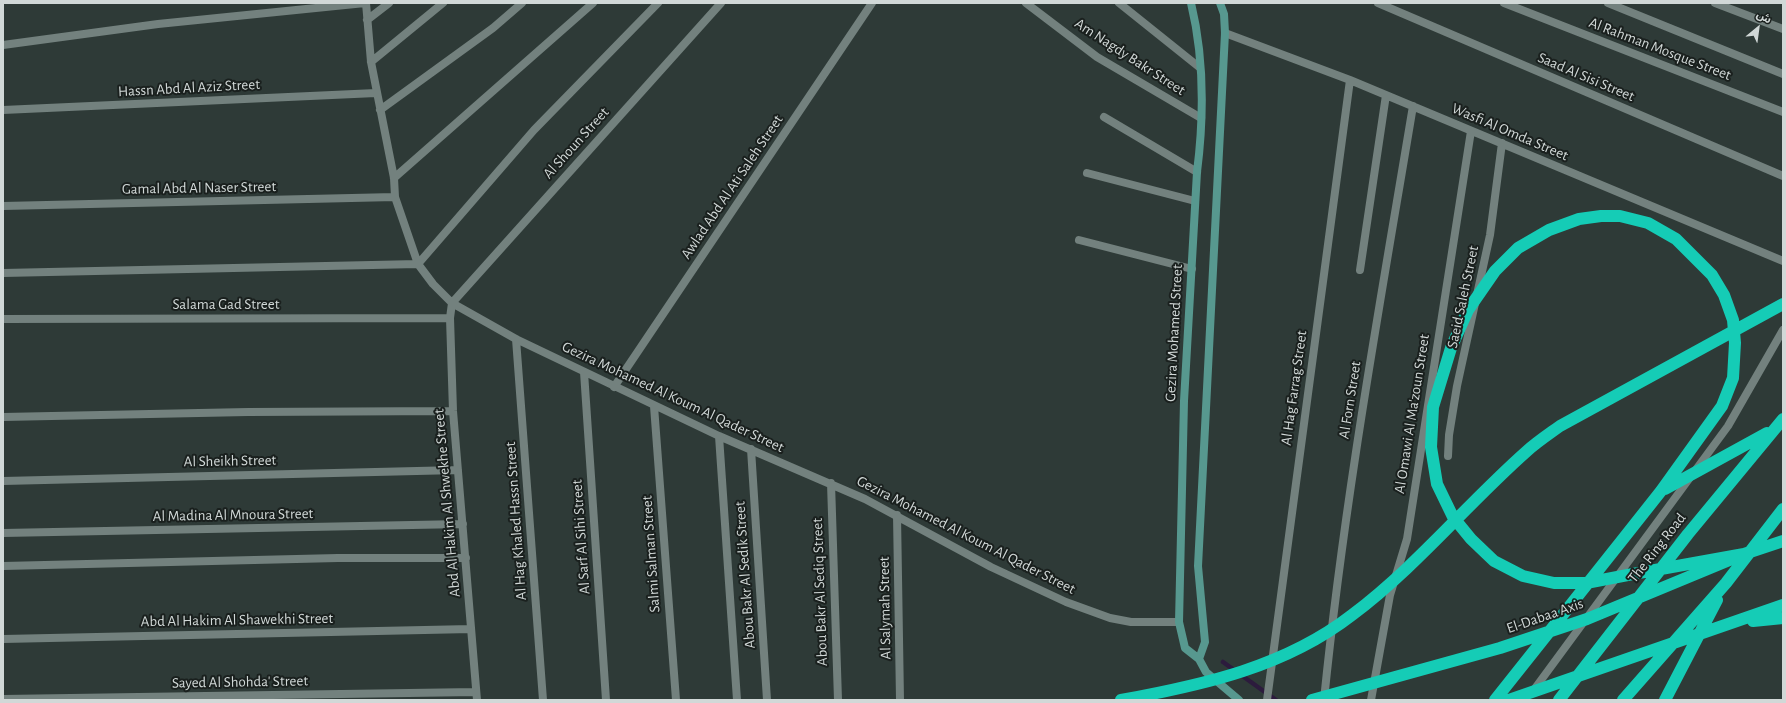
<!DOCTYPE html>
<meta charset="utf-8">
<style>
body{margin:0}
#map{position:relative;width:1786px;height:703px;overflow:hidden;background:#2e3a37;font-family:"Alegreya Sans","Noto Sans Arabic",sans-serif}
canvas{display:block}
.frame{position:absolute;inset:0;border:4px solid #d1d8d7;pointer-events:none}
.north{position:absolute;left:1738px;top:8px;width:40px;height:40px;-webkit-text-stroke:3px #1a201e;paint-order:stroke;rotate:29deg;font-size:11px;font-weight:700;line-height:16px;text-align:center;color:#d1d8d7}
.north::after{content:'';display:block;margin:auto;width:14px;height:18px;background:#d1d8d7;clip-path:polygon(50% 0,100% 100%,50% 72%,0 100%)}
</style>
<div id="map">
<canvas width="1786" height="703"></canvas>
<div class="frame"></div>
<div class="north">ش</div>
</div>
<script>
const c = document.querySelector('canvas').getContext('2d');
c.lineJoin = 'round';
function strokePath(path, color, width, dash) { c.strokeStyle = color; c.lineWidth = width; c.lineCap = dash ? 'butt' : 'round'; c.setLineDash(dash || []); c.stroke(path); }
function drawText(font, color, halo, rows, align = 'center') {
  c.font = font + ' "Alegreya Sans",sans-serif'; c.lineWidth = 4; c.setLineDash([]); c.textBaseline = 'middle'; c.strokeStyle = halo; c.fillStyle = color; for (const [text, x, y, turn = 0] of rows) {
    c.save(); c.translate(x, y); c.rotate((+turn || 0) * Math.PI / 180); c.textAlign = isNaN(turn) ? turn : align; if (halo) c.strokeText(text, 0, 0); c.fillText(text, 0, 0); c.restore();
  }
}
const stream = new Path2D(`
 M1223,662L1276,700`);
const minor = new Path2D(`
 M366,3L371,62L394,178L395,197L418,264L433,284L452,303L516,339L719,436L865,499L991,567L1066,602L1110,618L1131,622H1179
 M1026,3L1097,57L1201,118
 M1119,3L1199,67
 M1378,3L1783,176
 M1504,3L1783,112
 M1608,3L1783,74
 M1715,3L1783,29
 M367,20L389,3
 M1225,33L1350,80L1783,261
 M3,45L158,24L365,3
 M371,62L443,3
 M3,110L376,93
 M380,110L493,28L522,3
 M1104,117L1197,172
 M1087,173L1195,201
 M394,178L593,3
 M3,206L395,197
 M1079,240L1192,269
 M1360,270L1386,95
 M3,273L418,264L534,130L658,3
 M3,319L450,318
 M516,339L543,700
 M584,372L606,700
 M614,387L872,3
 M654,406L676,700
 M3,417L248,412L453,411
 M719,436L737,700
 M751,449L767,700
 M1448,456L1449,435L1457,386L1490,235L1502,143
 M3,481L458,470
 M831,483L838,700
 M897,515L900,700
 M3,533L463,524
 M3,566L338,558H466
 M3,639L471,629
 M1533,691L1728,426L1783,330
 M3,699L476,692
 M477,700L453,411L450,318L452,303L721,3
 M1267,700L1350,80
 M1324,700C1344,501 1380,304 1413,106
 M1371,700L1390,595L1407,539L1471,131`);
const secondary = new Path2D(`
 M1191,3C1204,57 1204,117 1197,172L1184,401L1179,622L1185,648L1199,659L1206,672L1239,700
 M1199,659L1205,642L1198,566L1225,33L1224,14L1220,3`);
const motorway = new Path2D(`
 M1665,489L1767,433
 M1753,621L1783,618
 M1121,700C1203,685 1285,667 1352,615C1416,567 1467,504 1527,451C1537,442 1549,434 1560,426L1783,304
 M1312,700L1500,648L1587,619L1744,554L1783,541
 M1495,700L1623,539L1661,491L1722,406L1733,378L1735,343L1733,320L1724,295L1712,275L1676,239L1648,223L1620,216H1601L1579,219L1549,230L1518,248L1495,271L1468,310L1451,348L1433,407L1431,447L1437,484L1453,517L1471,539L1494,561L1523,576L1554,583H1586L1633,574L1744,554
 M1509,700L1783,605
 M1559,700L1688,534L1783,419
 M1623,700L1726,583L1783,509
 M1665,700L1717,600`);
const streetNames = [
 ["Al Rahman Mosque Street",1660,49,21],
 ["Am Nagdy Bakr Street",1130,57,33],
 ["Saad Al Sisi Street",1586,77,23],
 ["Hassn Abd Al Aziz Street",189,88,-3],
 ["Wasfi Al Omda Street",1510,132,23],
 ["Al Shoun Street",576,143,-48],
 ["Awlad Abd Al Ati Saleh Street",732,187,-56],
 ["Gamal Abd Al Naser Street",199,188,-1],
 ["Saeid Saleh Street",1463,297,-78],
 ["Salama Gad Street",226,304],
 ["Gezira Mohamed Street",1174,333,-87],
 ["Al Hag Farrag Street",1294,388,-82],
 ["Gezira Mohamed Al Koum Al Qader Street",673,397,25],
 ["Al Forn Street",1350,400,-81],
 ["Al Omawi Al Ma'zoun Street",1412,414,-81],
 ["Al Sheikh Street",230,461,-1],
 ["Abd Al Hakim Al Shwekhe Street",447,503,-95],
 ["Al Madina Al Mnoura Street",233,515,-1],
 ["Al Hag Khaled Hassn Street",516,521,-94],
 ["Gezira Mohamed Al Koum Al Qader Street",966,535,27],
 ["Al Sarf Al Sihi Street",581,537,-94],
 ["The Ring Road",1657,548,-52],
 ["Salmi Salman Street",651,554,-94],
 ["Abou Bakr Al Sedik Street",745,575,-94],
 ["Abou Bakr Al Sediq Street",820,592,-92],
 ["Al Salymah Street",885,608,-91],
 ["El-Dabaa Axis",1545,616,-19],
 ["Abd Al Hakim Al Shawekhi Street",237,620,-1],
 ["Sayed Al Shohda' Street",240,682,-1]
];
strokePath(stream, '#2c1b3d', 4.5);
strokePath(minor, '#73817e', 8);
strokePath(secondary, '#57988f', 8);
strokePath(motorway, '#15ccb6', 12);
drawText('15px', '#d1d8d7', '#1a201e', streetNames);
</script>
